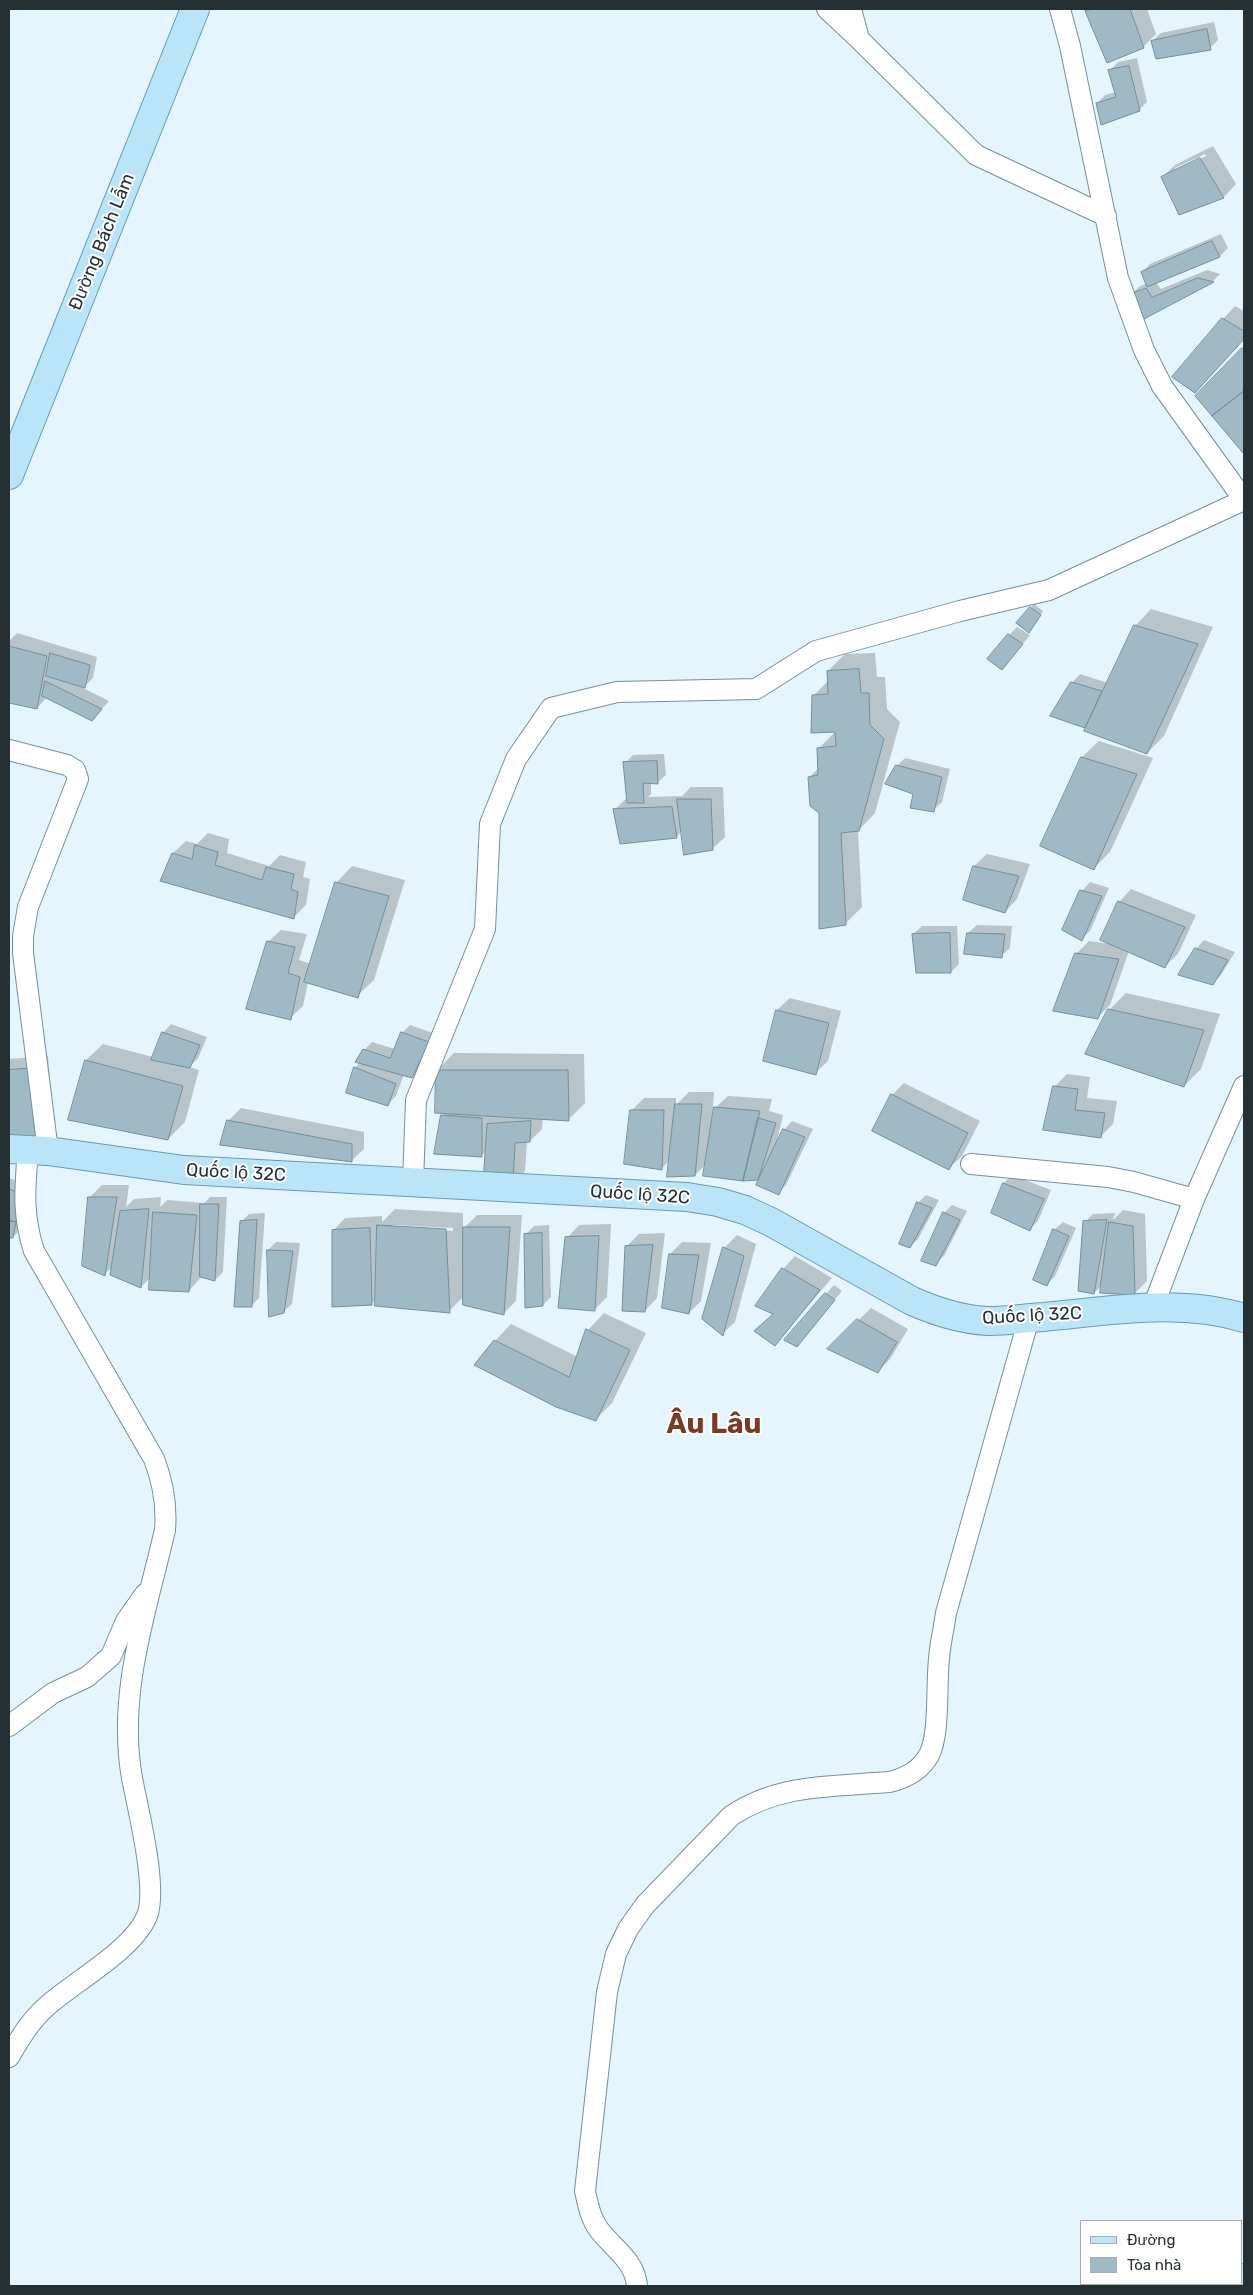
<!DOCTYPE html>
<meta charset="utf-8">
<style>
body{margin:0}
#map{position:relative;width:1253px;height:2295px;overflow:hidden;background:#e5f5fd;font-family:Rubik,sans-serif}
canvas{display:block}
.frame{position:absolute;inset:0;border:10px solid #253035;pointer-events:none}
.legend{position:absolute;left:1080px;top:2220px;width:162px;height:65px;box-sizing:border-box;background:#fff;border:1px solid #a8acae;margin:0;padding:6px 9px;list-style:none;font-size:15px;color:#253035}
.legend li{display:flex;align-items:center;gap:10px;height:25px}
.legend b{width:25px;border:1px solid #a8acae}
</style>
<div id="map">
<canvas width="1253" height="2295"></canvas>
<div class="frame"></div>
<ul class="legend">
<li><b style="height:6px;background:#bae5f8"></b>Đường</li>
<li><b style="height:14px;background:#9fb9c6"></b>Tòa nhà</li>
</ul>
</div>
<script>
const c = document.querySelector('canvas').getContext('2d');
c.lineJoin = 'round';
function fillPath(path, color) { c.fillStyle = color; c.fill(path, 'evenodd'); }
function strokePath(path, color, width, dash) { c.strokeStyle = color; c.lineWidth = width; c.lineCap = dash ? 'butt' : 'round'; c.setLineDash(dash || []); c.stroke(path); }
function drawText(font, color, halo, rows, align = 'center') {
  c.font = font + ' Rubik,sans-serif'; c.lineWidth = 4; c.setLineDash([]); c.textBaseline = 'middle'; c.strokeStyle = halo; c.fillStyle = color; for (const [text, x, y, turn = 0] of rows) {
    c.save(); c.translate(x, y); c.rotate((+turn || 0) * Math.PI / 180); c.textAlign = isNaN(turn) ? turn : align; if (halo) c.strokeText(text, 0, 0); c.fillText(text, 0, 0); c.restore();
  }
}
const shadow = new Path2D(`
 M1089,9H1147L1156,34L1143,47L1086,12Z
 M1214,22L1218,40L1210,48L1152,41L1161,33Z
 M1137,58L1147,102L1139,110L1097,104L1105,95L1116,92L1110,70L1118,62Z
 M1213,146L1236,184L1224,197L1180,214L1162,177L1175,165ZM1205,154L1206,156L1175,171V168Z
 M1221,234L1228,248L1220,256L1156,282L1161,289L1207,270L1220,274L1213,281L1143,319L1131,295L1139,287L1147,283L1142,273L1150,264Z
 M1235,306L1244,311V339L1207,379L1223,319Z
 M1244,347V451L1243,452L1196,396Z
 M1034,604L1043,611L1032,628L1031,608Z
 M1151,609L1213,627L1164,736L1147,753L1089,722L1085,726L1072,683L1080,674L1108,683L1135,626Z
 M1017,627L1030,635L1010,660L1009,635Z
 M17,633L97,657L93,678L83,688L109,701L92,720L47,697L37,708L9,702V641Z
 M875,653L877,677H885L887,709L900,722L875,813L858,831L862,907L845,924L820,813L809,777L819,768L818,749L836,731L814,695L829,680L828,671L845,654Z
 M1099,741L1153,758L1110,852L1093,869L1082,757Z
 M664,754L666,775L657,783L651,782V794L648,797L682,796L691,787H723L725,837L712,849L682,831L676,837L614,810L628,797L625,763L633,755Z
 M905,758L950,769L942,802L933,810L914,793L897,766Z
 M208,833L229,839L227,853L269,866L280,855L306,862L303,877L310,879L306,905L294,917L173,853L186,841L197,844Z
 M987,854L1030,864L1017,899L1005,912L965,899L974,866Z
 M352,866L405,880L374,980L357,996L308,982L303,1006L290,1018L268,942L281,930L307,934L299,960L311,964L336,883Z
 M1090,882L1109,888L1090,931L1081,939L1082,891Z
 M1131,889L1196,915L1178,954L1165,966L1129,951L1110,1005L1097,1018L1076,954L1089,941L1111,944L1119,902Z
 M977,925L1012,926L1010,948L1001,956L968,933Z
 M922,926H957L959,964L951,972L913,934Z
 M1204,940L1235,952L1221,975L1213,983L1196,949Z
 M1126,993L1220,1014L1201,1069L1184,1086L1109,1010Z
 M790,998L841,1011L828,1061L815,1073L777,1010Z
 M171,1024L207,1037L198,1058L189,1067L199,1070L185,1122L168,1139L69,1119L86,1060L103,1044L153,1057L163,1033Z
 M410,1025L436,1034L420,1068L412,1076L404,1074L396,1096L388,1104L355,1068L360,1062L364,1050L372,1042L395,1049L402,1033Z
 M454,1053L584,1054L585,1103L568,1120L543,1118L542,1129L530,1141H527L525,1171L513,1183L487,1150L481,1156L442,1116L446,1112L437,1070Z
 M48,1056L54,1127L9,1137V1059Z
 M1067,1074L1090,1077L1087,1098L1117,1101L1113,1124L1100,1137L1045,1129L1054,1087Z
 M904,1083L980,1121L962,1156L949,1168L892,1095Z
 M689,1092H714L712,1118H714L715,1108L728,1096L772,1099L769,1111L783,1115L775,1149L784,1130L792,1121L813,1129L786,1185L778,1193L760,1179L743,1180L706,1164L695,1175L670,1160L661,1169L631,1111L644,1098H676V1105Z
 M241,1108L364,1132V1149L351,1161L228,1121Z
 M1012,1175L1051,1190L1038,1221L1030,1229L993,1213L1004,1183Z
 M9,1178L30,1186L21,1229L13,1237H9Z
 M102,1185H129L126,1207L134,1199L161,1197L160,1207L167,1200L204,1203L210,1197H227L223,1272L215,1280L202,1276L189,1291L151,1277L141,1287L112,1267L105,1274L90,1197Z
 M926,1195L939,1200L918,1239L910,1247L918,1203Z
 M952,1205L967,1211L944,1256L935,1264L944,1213Z
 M395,1209L463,1213V1229L477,1215H522L516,1301L504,1313L464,1296L449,1311L377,1298L371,1304L333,1231L345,1218L382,1216V1222ZM393,1225L453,1228V1231L393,1227Z
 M1123,1210L1145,1214L1147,1281L1134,1294L1102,1285L1094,1293L1085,1222L1093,1214L1115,1213L1113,1220Z
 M265,1213L259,1298L251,1306L241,1222L249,1214Z
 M1063,1222L1076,1228L1055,1276L1047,1284L1054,1230Z
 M611,1224L607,1297L594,1310L567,1238L579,1225Z
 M549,1225L551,1297L543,1305L526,1234L534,1226Z
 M665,1233L657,1298L645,1311L626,1247L639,1234Z
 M737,1235L756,1244L735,1322L722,1334L703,1318L724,1248Z
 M276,1242L300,1243L292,1304L283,1312L268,1250Z
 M682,1242L711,1243L701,1301L689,1313L670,1254Z
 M795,1256L832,1278L775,1344V1313L783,1269Z
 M834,1285L842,1291L797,1345L826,1294Z
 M871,1308L908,1329L890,1359L877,1372L829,1349Z
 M604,1313L646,1333L612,1403L596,1419L495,1341L511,1324L578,1357L588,1330Z`);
const building = new Path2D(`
 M1095,9H1130L1144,48L1107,63L1085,11Z
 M1207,29L1211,50L1156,59L1151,41Z
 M1129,66L1140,111L1101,125L1096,103L1116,97L1108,70Z
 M1200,158L1224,198L1179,215L1161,177Z
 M1212,241L1220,257L1147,287L1141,272Z
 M1198,278L1214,282L1142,320L1129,294L1146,288L1152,297Z
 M1222,318L1244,331V339L1195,393L1172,377Z
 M1242,348L1244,349V391L1212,416L1195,396Z
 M1244,391V453H1243L1212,416Z
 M1030,607L1041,615L1029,633L1016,623Z
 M1134,625L1198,644L1147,754L1084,731Z
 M1008,634L1023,644L1002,670L987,659Z
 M9,646L47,656L37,709L9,703Z
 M50,653L90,665L85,688L46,676Z
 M859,669L861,693H869L870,725L884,739L859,831L841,833L846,925L819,929V813L810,806L808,777L818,775L817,748L836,746L835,732L811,733L812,695L828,694L827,671Z
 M45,681L102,709L92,721L42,696Z
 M1071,682L1102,691L1085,728L1050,716Z
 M1081,757L1137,774L1094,870L1040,846Z
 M657,761L658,784L643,783L644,803H627L623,762Z
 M896,765L942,777L934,812L910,808L913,794L885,784Z
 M677,799H711L713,850L684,855Z
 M672,807L677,838L620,844L613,809Z
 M195,845L218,852L215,865L262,880L266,867L294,874L291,889L298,892L294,919L160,881L172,853L192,859Z
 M973,866L1019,876L1005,913L963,900Z
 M335,882L389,896L358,998L304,982Z
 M1080,890L1102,896L1082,941L1062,930Z
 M1118,901L1185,927L1165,968L1100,940Z
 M950,933L951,973H916L912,934Z
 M967,933L1005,934L1002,958L964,954Z
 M267,941L295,947L288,973L300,977L291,1020L246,1009Z
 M1195,948L1228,960L1213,985L1178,975Z
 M1075,953L1119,959L1098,1019L1053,1011Z
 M1108,1009L1204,1030L1184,1087L1085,1054Z
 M776,1010L829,1023L816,1075L763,1061Z
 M162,1032L200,1045L190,1068L151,1060Z
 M401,1032L429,1042L412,1078L355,1062L363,1049L390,1058Z
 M85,1060L183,1086L168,1140L68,1120Z
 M354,1067L396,1084L388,1106L346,1093Z
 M36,1068L42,1141L9,1139V1070Z
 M436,1070H568L569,1121L435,1113Z
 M1053,1086L1078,1089L1075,1110L1105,1113L1101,1138L1043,1130Z
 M891,1094L968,1133L949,1170L872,1131Z
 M675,1104H702L695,1176L667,1177Z
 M714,1107L760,1111L743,1181L703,1176Z
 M630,1110H664L662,1170L624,1164Z
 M441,1115L482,1118V1157L434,1154Z
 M758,1118L776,1123L758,1180L743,1181Z
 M227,1120L352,1144V1162L220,1145Z
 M531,1121L530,1142L515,1143L513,1184L483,1183L487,1124Z
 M783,1129L805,1137L779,1195L756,1185Z
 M1003,1183L1044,1199L1030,1231L991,1213Z
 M9,1189L22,1194V1224L9,1220Z
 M88,1197H117L105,1276L82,1266Z
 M917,1202L932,1208L910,1248L899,1244Z
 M200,1204H219L215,1281L200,1277Z
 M149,1209L141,1288L110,1275L120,1211Z
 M153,1212L197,1215L189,1292L149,1290Z
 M943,1212L960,1220L936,1266L921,1261Z
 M257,1220L252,1307H234L240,1221Z
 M1107,1220L1094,1294L1078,1291L1083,1221Z
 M9,1221L16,1222L13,1238H9Z
 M1109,1222L1133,1226L1135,1295L1100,1293Z
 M377,1225L446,1229L450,1313L375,1306Z
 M463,1227H510L504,1315L463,1305Z
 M370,1228L372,1305L332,1307V1230Z
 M1053,1229L1069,1236L1047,1286L1033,1280Z
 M542,1233L543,1306L525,1308L524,1234Z
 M599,1236L595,1311L558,1308L565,1237Z
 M653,1245L645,1312L622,1311L625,1246Z
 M723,1247L744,1256L723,1336L702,1319Z
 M267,1250L293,1251L284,1313L269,1317Z
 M669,1254L699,1255L689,1314L662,1308Z
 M782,1268L820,1290L775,1346L754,1331L773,1314L755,1306Z
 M825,1293L835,1300L797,1347L784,1340Z
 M857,1319L897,1342L878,1373L827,1349Z
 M586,1329L630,1350L596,1421L556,1407L474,1365L494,1340L569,1377Z`);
const minor = new Path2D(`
 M827,9L859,39
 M851,9L859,39L976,155L1106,216
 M1060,9L1070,46L1118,278L1144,350L1162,386L1244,500
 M9,750L67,765L75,770L78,779L28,907L23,936V953L48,1151
 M971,1164L1108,1177L1134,1182L1194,1199
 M413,1183L416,1100L485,929L490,824L516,759L551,708L617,692L756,689L816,651L960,611L1049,590L1244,500
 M1153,1307L1194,1199L1244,1086
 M9,1726L53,1693L87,1677L111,1656L126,1621L145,1594
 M9,2057C20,2038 31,2020 47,2006C75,1981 133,1950 147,1916C158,1888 138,1810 132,1778C117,1694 146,1612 165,1530C167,1505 163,1482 154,1459L34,1251C22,1214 25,1188 28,1149
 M637,2286C635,2261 615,2250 600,2231C591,2220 588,2205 585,2191L607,1992L616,1954L628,1929L645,1905L731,1816C780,1783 833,1787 889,1782C906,1778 920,1771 929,1755C940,1735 936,1684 939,1659C940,1644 944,1628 946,1613L1029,1318`);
const primary = new Path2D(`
 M9,475L195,9
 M9,1149L48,1151L184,1170L687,1197L718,1202L745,1210L771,1222L912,1301C937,1312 962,1320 989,1321C1007,1321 1025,1318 1043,1317C1109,1311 1179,1298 1244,1318
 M1242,2281L1244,2278`);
const streetNames = [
 ["Đường Bách Lẫm",102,242,-68],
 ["Quốc lộ 32C",236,1173,3],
 ["Quốc lộ 32C",640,1195,4],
 ["Quốc lộ 32C",1032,1316,-3]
];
const townNames = [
 ["Âu Lâu",714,1425]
];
fillPath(shadow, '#0003');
fillPath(building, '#9fb9c6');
strokePath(building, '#748e9b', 1);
strokePath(minor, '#768f9c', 22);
strokePath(primary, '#689ab1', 30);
strokePath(minor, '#fff', 20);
strokePath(primary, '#bae5f8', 28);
drawText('18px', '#253035', '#fff', streetNames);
drawText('bold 28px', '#7c3923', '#fff', townNames);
</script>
